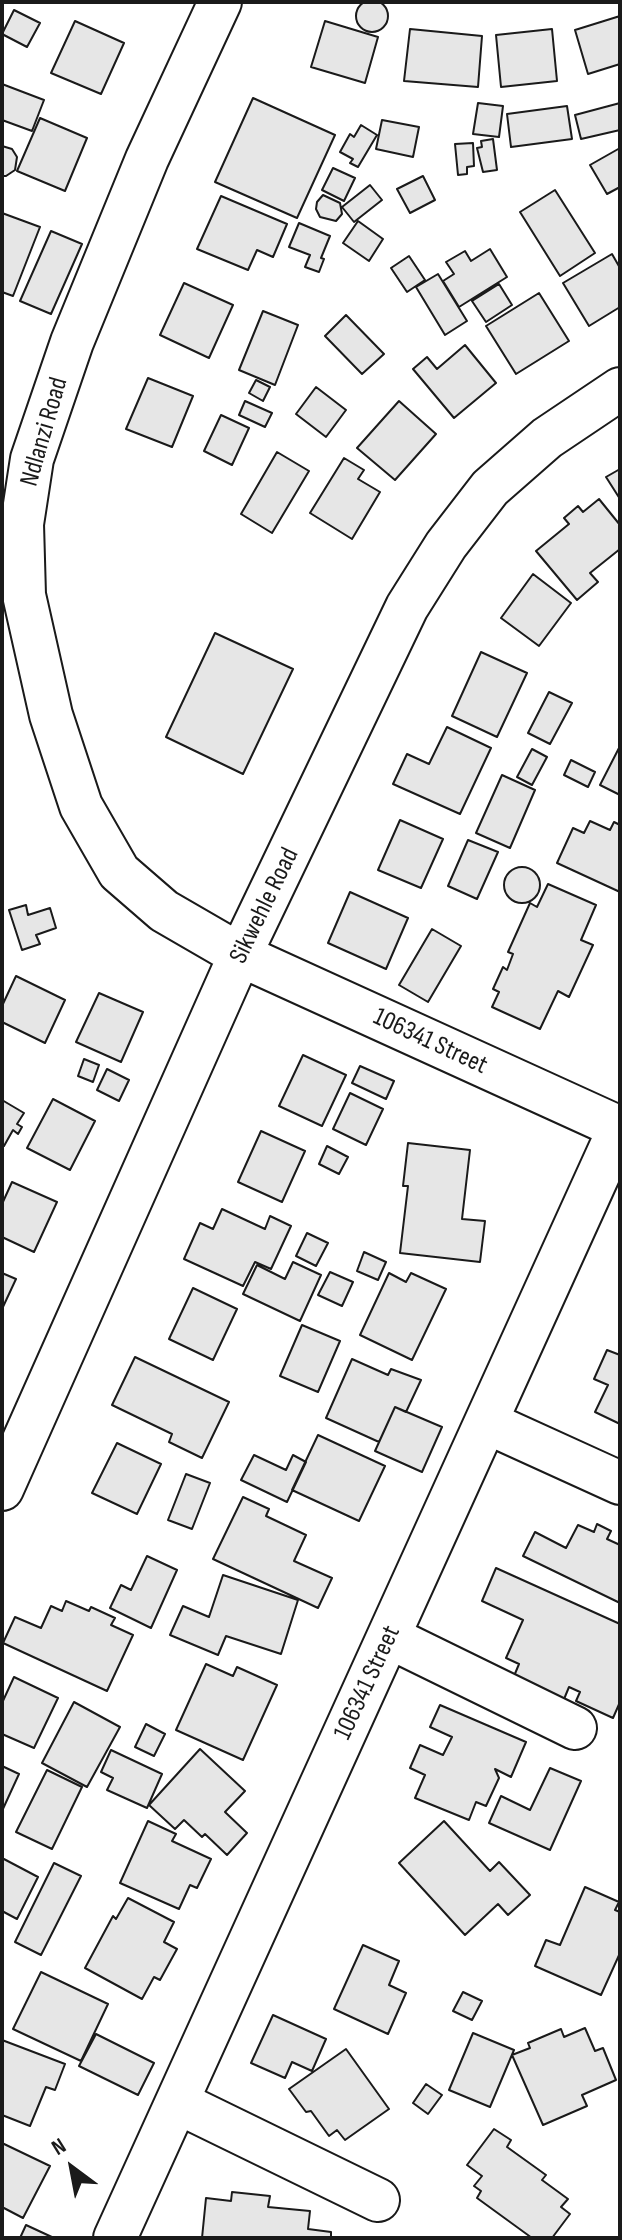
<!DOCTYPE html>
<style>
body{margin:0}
#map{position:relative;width:622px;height:2240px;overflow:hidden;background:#fff;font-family:"Sofia Sans Condensed",sans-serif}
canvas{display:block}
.frame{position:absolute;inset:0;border:4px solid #1a1a1a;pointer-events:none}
.north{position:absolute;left:32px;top:2128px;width:80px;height:80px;-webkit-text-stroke:6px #fff;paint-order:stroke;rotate:328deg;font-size:22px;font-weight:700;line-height:32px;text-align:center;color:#1a1a1a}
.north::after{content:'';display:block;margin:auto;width:28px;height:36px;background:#1a1a1a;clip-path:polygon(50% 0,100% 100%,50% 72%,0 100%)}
</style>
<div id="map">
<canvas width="622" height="2240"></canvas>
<div class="frame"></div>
<div class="north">N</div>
</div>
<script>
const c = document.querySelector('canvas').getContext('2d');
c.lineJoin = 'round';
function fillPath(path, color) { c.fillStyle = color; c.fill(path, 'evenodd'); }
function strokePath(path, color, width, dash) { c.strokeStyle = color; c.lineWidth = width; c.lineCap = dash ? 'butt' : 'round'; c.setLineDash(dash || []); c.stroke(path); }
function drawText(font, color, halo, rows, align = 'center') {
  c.font = font + ' "Sofia Sans Condensed",sans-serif'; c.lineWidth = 6; c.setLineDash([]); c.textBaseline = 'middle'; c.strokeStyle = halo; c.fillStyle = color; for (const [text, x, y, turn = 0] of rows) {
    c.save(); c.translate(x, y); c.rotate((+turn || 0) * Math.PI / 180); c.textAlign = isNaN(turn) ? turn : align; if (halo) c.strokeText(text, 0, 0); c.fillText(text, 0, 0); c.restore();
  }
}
const building = new Path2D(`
 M356 16a16 16 0 1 1 32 0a16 16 0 1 1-32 0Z
 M14,10L40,23L27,47L2,34Z
 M620,16V64L588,74L575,30Z
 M75,21L124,43L101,94L51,73Z
 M325,21L378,37L365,83L311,67Z
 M410,29L482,36L478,87L404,81Z
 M552,29L557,81L501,87L496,35Z
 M2,84L44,100L32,131L2,120Z
 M253,98L335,135L297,218L215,182Z
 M478,103L503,106L499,137L473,134Z
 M620,103V130L581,139L575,115Z
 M567,106L572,139L511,147L507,114Z
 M40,118L87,138L65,191L17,171Z
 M382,120L419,127L413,157L376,149Z
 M361,125L377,135L358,167L350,163L353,159L340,152L350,134L354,137Z
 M493,139L497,170L483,172L477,148L482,147L481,141Z
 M473,143L474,166L467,167V174L458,175L455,144Z
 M2,146L12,149L17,157L15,170L6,176H2Z
 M620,148V187L607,194L590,165Z
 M333,168L355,178L344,201L322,190Z
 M423,176L435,200L410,213L397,189Z
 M370,185L382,200L354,222L342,207Z
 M555,190L595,253L560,276L520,212Z
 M323,195L340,203L342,214L336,221L320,217L316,209L317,202Z
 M221,196L287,224L273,257L257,250L248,270L197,249Z
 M2,213L40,227L13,296L2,292Z
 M358,221L383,239L369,261L343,243Z
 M299,223L330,236L321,258L324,259L319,272L305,267L310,255L289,247Z
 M51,231L82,244L51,314L20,301Z
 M490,249L507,277L459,307L443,281L454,274L446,262L465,251L471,261Z
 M612,254L620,268V307L589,326L563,283Z
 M409,256L425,280L407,292L391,268Z
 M438,274L467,321L445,335L416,287Z
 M184,283L233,305L209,358L160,335Z
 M499,284L512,305L486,322L472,301Z
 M539,293L569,341L516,374L486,326Z
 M263,311L298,325L275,385L239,370Z
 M346,315L384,354L362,374L325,336Z
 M465,345L496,383L454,418L413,369L427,357L437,369Z
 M148,378L193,396L172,447L126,429Z
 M256,380L270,387L263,401L249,393Z
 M316,387L346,410L326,437L296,414Z
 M245,401L272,413L265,427L239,415Z
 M399,401L436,434L395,480L357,448Z
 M221,415L249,428L232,465L204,451Z
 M277,452L309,471L272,533L241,514Z
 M344,458L364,470L358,479L380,492L352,539L310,513Z
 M620,469V499L606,477Z
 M599,499L620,525V549L590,573L598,582L577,600L536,551L569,524L564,518L578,506L583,512Z
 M533,574L571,603L539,646L501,618Z
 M215,633L293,669L243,774L166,737Z
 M481,652L527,673L497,737L452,716Z
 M549,692L572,703L550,744L528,733Z
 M447,727L491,748L460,814L393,784L407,754L429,764Z
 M620,746V795L600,785Z
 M532,749L547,757L532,785L517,777Z
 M571,760L595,772L588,787L564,775Z
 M502,775L535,790L510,848L476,833Z
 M400,820L443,839L421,888L378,870Z
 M590,821L610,830L614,822L620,825V892L557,863L573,828L584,833Z
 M468,840L498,852L477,899L448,886Z
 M504 885a18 18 0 1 1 36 0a18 18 0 1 1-36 0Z
 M548,884L596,905L581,940L593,945L569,997L558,991L540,1029L492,1007L499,992L493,989L503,967L507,970L513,954L508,952L530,903L537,907Z
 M350,892L408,918L386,969L328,943Z
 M26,905L28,915L50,908L56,928L36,935L40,944L22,950L9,910Z
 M432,929L461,946L428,1002L399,985Z
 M16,976L65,1000L45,1043L2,1022V1006Z
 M99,993L143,1012L121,1062L76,1042Z
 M303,1055L346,1075L322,1126L279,1106Z
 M84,1059L99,1065L93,1082L78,1076Z
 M360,1066L394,1081L386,1099L352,1083Z
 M107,1069L129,1080L119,1101L97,1090Z
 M350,1093L383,1109L366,1145L333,1129Z
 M53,1099L95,1121L70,1170L27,1148Z
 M2,1100L24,1113L17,1124L22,1127L18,1134L13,1130L4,1146L2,1145Z
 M261,1131L305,1151L282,1202L238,1182Z
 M408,1143L470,1150L462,1219L485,1221L480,1262L400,1253L408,1186H403Z
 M327,1146L348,1157L339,1174L319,1164Z
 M12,1182L57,1202L34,1252L2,1237V1204Z
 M222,1209L265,1229L270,1216L291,1226L271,1269L255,1262L243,1286L184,1259L200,1223L213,1229Z
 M307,1233L328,1243L316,1266L296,1256Z
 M364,1252L386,1262L378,1280L357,1271Z
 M293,1262L321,1275L300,1321L243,1294L257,1265L285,1279Z
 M330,1272L353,1282L342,1306L318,1295Z
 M2,1273L16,1279L2,1309Z
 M389,1273L406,1282L411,1273L446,1289L412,1360L360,1335Z
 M193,1288L237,1309L213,1360L169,1339Z
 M302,1325L340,1341L318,1392L280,1376Z
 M607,1350L620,1355V1424L595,1412L608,1385L594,1379Z
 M135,1357L229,1402L202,1458L169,1442L172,1434L112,1405Z
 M352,1359L388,1375L391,1369L421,1380L406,1412L395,1407L379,1442L326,1418Z
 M395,1407L442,1427L422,1472L375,1451Z
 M318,1435L385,1466L359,1521L292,1490Z
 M117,1443L161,1464L137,1514L92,1493Z
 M254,1455L286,1470L293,1455L306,1462L287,1502L241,1480Z
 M186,1474L210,1483L192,1529L168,1520Z
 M243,1497L269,1509L266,1516L306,1535L294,1561L332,1578L318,1608L213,1559Z
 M597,1524L611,1531L607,1539L620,1545V1603L523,1556L535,1532L566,1548L578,1525L594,1532Z
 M147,1556L177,1570L151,1628L110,1608L121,1585L131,1590Z
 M496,1568L620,1624V1702L613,1718L576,1701L580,1692L569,1687L562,1704L512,1681L519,1664L506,1658L523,1620L482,1601Z
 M223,1575L298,1600L281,1654L226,1636L218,1655L170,1635L183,1606L209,1617Z
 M66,1601L89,1611L91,1607L115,1618L111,1625L133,1635L107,1691L3,1643L15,1617L41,1628L51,1606L62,1611Z
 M206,1664L233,1676L237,1667L277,1685L243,1760L176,1730Z
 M14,1677L58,1698L34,1748L2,1734V1703Z
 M74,1702L120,1727L87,1787L42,1763Z
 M440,1705L526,1742L511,1777L495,1769L499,1778L486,1806L476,1802L469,1820L415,1798L425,1775L410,1768L420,1745L443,1755L452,1737L430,1727Z
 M146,1724L165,1734L154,1756L135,1747Z
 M200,1749L245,1791L225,1812L247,1833L227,1855L205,1834L202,1837L184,1820L175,1829L149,1805Z
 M111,1750L162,1774L147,1808L107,1790L113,1778L101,1772Z
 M2,1766L19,1774L2,1811Z
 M550,1768L581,1781L550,1850L489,1823L501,1796L530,1810Z
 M47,1770L82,1787L52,1849L16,1832Z
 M148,1821L176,1834L172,1841L211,1859L197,1888L190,1885L179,1909L120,1883Z
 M444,1821L490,1871L499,1862L530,1895L508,1915L498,1904L465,1935L399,1863Z
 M2,1858L38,1877L17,1919L2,1911Z
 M54,1863L81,1876L41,1955L15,1942Z
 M585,1887L619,1902L615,1910L620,1912V1953L601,1995L535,1966L546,1940L560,1945Z
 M128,1898L174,1922L164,1942L177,1949L160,1980L154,1977L142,1999L85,1968L113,1916L116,1919Z
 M363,1945L399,1961L389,1985L406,1993L388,2034L334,2009Z
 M41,1972L108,2004L81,2061L13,2029Z
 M463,1992L482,2001L472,2020L453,2011Z
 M273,2015L326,2039L312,2071L292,2062L285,2078L251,2063Z
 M585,2028L595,2051L603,2048L616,2080L582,2095L587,2106L543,2125L512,2055L530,2048L528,2043L561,2029L564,2037Z
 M473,2033L514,2050L490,2107L449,2090Z
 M96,2034L154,2063L138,2095L79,2066Z
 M2,2040L65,2064L55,2090L46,2087L30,2126L2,2115Z
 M346,2049L389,2109L345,2140L337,2130L329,2136L311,2111L306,2112L289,2089Z
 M426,2084L442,2095L428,2114L413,2103Z
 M494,2129L511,2140L507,2147L546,2175L542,2180L568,2199L561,2207L570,2214L552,2238H532L477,2198L481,2191L474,2186L482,2176L467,2165Z
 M2,2143L50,2166L23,2218L2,2207Z
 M232,2192L270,2196L268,2207L310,2211L308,2229L331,2232V2238H202L206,2198L231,2201Z
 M26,2225L54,2238H20Z`);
const street = new Path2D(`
 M220,2L147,159L72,342L32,459L22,524L24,595L51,715L81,806L119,872L164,911L240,955L620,1128
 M486,1422L620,1483
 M2,1489L240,955L407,607L446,545L490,488L547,438L620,389
 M389,1637L575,1728
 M177,2102L378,2200
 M115,2238L620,1127`);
const streetNames = [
 ["Ndlanzi Road",45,432,-74],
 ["Sikwehle Road",265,906,-64],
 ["106341 Street",430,1042,25],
 ["106341 Street",368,1683,-65]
];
fillPath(building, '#e6e6e6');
strokePath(building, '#1a1a1a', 2);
strokePath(street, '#1a1a1a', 46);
strokePath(street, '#fff', 42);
drawText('26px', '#1a1a1a', '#fff', streetNames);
</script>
